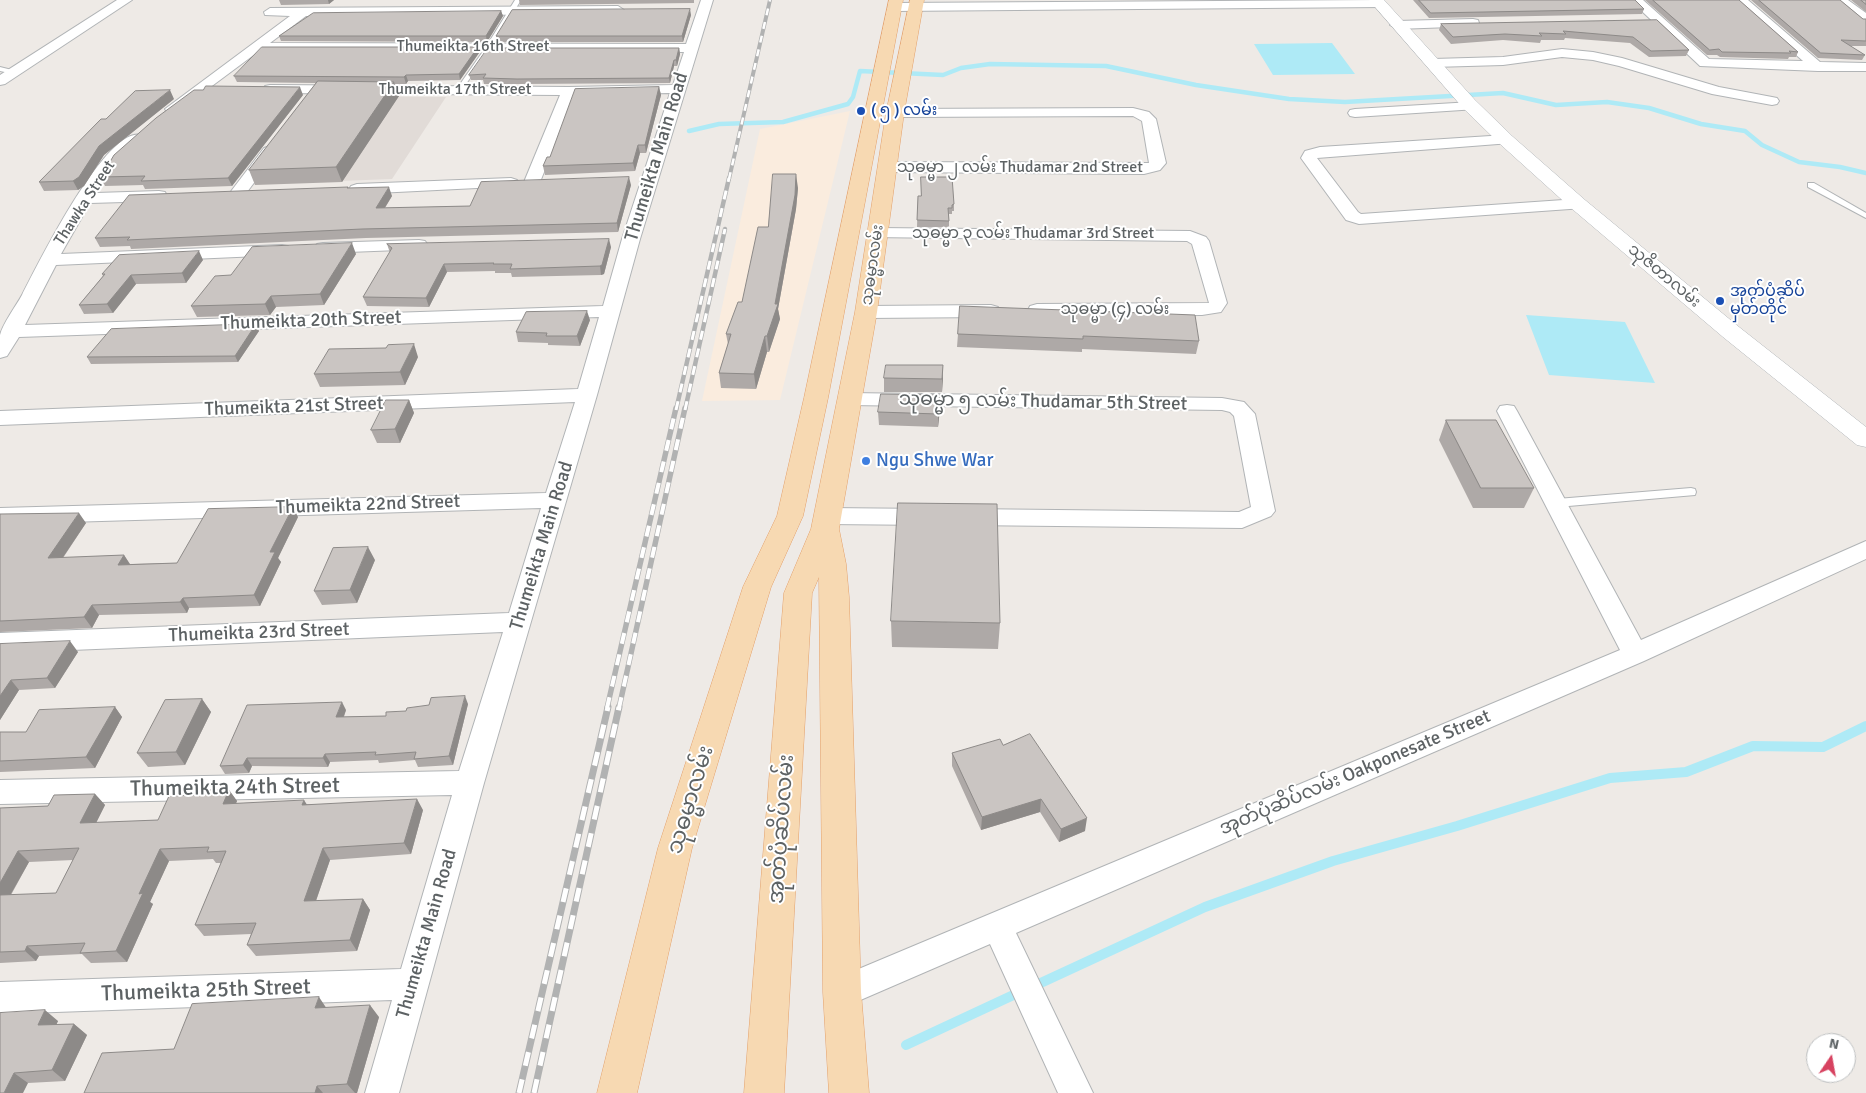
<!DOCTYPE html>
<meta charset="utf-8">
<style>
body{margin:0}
#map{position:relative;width:1866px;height:1093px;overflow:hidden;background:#eeeae6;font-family:Signika,sans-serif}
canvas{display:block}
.north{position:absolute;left:1806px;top:1033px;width:50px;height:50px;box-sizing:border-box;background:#fff;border:1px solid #bec0c1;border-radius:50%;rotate:12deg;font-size:14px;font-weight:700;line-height:20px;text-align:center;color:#5d6264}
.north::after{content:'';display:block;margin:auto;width:18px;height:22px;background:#d74260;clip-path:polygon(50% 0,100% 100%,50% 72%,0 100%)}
</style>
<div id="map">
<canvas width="1866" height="1093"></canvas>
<div class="north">N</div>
</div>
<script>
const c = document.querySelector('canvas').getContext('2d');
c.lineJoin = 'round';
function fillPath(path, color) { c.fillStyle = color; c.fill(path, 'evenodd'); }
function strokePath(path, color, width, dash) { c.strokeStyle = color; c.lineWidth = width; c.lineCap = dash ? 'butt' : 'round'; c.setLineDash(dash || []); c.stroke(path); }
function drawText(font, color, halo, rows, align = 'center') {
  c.font = font + ' Signika,"Noto Sans Myanmar",sans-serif'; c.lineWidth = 4; c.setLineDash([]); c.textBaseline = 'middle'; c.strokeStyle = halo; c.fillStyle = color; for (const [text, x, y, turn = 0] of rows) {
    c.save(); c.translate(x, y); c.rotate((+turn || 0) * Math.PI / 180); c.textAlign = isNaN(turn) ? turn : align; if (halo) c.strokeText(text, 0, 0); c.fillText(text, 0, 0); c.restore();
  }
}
const commercial = new Path2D(`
 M850,111L780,400L702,401L760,129Z`);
const education = new Path2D(`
 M329,96L446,97L392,179L261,184Z`);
const water = new Path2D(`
 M1332,43L1355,74L1273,75L1254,44Z
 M1526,315L1625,322L1655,383L1549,375Z`);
const streamFar1 = new Path2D(`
 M689,131L719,124L783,122L848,104L853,97L860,71L943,75L961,68L990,64L1106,66L1196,85L1289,99L1345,102L1503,93L1556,105L1607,102L1649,108L1701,124L1745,131L1762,145L1799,162L1840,167L1866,173`);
const stream = new Path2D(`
 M1032,987L1205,907L1333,861L1457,826L1610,778L1686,772L1753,746L1823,747L1866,726
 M906,1045L1022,991`);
const service = new Path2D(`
 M515,0H521L492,47L461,91H457L456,90L486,47Z
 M0,67L16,71L17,72L14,74L0,71Z
 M1808,183H1814L1866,213V218L1808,187Z
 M1691,488L1695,489L1696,492L1695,495L1557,507L1552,503L1557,499Z`);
const minor = new Path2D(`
 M117,0H132L5,84L0,85V75Z
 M701,0H713L640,239L597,395L484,783L399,1093H365L392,1000L0,1014V982L401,969L452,795L0,804V780L459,771L503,632L0,653V633L509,613L541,508L0,524V508L546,493L575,402L0,425V411L578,389L599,317L19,337L7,356L0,358C0,351 0,342 0,335C3,323 16,306 22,295C37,266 106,126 141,135L144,138L118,161L96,193L159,191L165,192L167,196L165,200L159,201L90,203L61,254L282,245L288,246L291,250L288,254L282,255L56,265L25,325L603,306L622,239L670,93L575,95L540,182L538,185H526L524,182L560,95L270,93L265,92L263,89L265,86L270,85L569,87L673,85L684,52L259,51L177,112H167L165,109L290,16L265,15L264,12L270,8L618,6L624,10L618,14L306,16L270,43L686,44Z
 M1380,0L1386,4L1384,7L894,11L888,7L894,3Z
 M1630,0H1643L1709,59L1803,61L1734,0H1748L1820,62L1866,63V71H1818L1700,66Z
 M1834,0H1848L1866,13V23L1861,22Z
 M1473,19L1478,20L1479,23L1478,26L1397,29L1390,25L1397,21Z
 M1562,49L1593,52L1622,58L1719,87L1772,97L1777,98L1779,101L1777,104L1772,105L1712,94L1619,66L1593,60L1562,57L1503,65L1433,67L1426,63L1433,59L1503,57Z
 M1472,102L1477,103L1479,106L1477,109L1355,117L1350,116L1348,113L1350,110L1355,109Z
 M1133,108L1149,112L1156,119L1166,163L1160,170L1144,174L887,172L881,170L879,167L881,164L887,162L1149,163L1142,121L1133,116L895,117L890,116L888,113L890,110L895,109Z
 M1506,135L1511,137L1514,140L1511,143L1317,158L1358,212L1361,214L1578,199L1584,200L1586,204L1584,208L1359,224L1346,220L1301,158L1305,151L1320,147Z
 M270,146L276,148L278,151L244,196H232L230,193L232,190L264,148Z
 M511,178L517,180L519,183L517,186L357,194L351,192L349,189L351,186L357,184Z
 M877,228L1190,231L1206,237L1209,241L1227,303L1221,312L1202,315L1037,316L1030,314L1028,310L1030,306L1037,304L1209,303L1192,244L1187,241L871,237L868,233L871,229Z
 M419,240L425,241L428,245L425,249L323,253L317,252L314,248L317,244L323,243Z
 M991,305L998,307L1000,311L998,315L991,317L866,318L859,316L857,312L859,308L866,306Z
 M848,393L1222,398L1244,402L1255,414L1275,511L1271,516L1242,528L965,525L957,523L953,517L957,511L965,509L1239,512L1251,507L1234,416L1230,412L1222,410L848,405L841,403L838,399L841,395Z
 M1507,405L1514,406L1517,411L1641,640L1866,541V559L1644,661L1016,933L1093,1093H1058L990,944L842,1008L830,1003L826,992L830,981L1620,650L1497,411L1500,406Z
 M827,508L929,509L937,511L941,517L937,523L929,525L827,524L819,522L815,516L819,510Z`);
const secondary = new Path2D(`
 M1369,0H1384L1475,100L1512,136L1585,200L1739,327L1866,427V447L1857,445L1723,337L1571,208L1500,144L1463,108Z`);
const primary = new Path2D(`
 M889,0H903L828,398L803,516L771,587L692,848L637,1093H597L658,848L743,587L777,516L804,398Z
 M910,0H924L904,113L877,312L839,529L846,564L849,597L861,992L869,1093H829L823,992L819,577L812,593L784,1093H744L784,593L811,529L855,312L886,113Z`);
const railFar3 = new Path2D(`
 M729,179L770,0`);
const railFar2 = new Path2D(`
 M676,410L729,178
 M685,410L725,229`);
const railFar1 = new Path2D(`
 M607,708L676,408
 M619,708L685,408`);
const rail = new Path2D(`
 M519,1093L608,707
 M534,1093L619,707`);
const wall = new Path2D(`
 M279,0H334L329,4L281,5Z
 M519,0H694V3L520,5Z
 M1413,0H1635L1644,9L1642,14L1429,18Z
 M1645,0H1739L1798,52L1796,57H1789L1788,59L1720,57L1717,55H1707Z
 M1751,0H1840L1863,19H1866V46H1850L1865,55L1862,60L1818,58Z
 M1851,0H1866V12Z
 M501,11L503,16L487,42L281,41L279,36Z
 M691,15L683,42H497L496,36Z
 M1657,20L1689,50L1686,56L1649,57L1630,43L1565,38L1564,40H1541L1540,43L1503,40L1451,44L1439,30L1441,24Z
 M478,47L479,53L460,80L408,81L406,84H395L399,96L342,182L255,185L249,170L316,83L237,82L234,76Z
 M679,48L680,54L677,66H674L670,83L518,84H484L483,80H471L469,75Z
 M659,87L661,95L646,153H640L635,171L545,175L543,166L550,157Z
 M303,95L232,186L145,189L143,185L105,186L101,177Z
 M174,99L104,155L84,186L78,190L44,191L39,182L106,119Z
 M631,185L618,232L366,238L131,249L130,246L100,247L95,238L348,187L349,188L392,196L385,208L470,206Z
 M798,188L796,209L778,309L780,319L769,352H767L756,389L721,388L719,373L728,344L726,334L742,302L768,227Z
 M918,196L954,204V211H952V214H949V227H917Z
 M387,244L611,247L604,274L601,275L512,277L511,273H495V271L447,272L429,307L367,306L363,297L390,253Z
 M356,254L324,305L276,307L270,315L197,317L191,306L231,275Z
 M203,260L186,283L136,284L113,313L84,314L79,305L103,276L102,274Z
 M960,306L1199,341L1196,354L1082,349V352L957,347L958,334Z
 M590,320L580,346L548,345V343L518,342L516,332Z
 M259,331L238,362L91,364L87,357Z
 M418,357L405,385L320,387L314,374Z
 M943,365L942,392H884V378Z
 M940,395V409L938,427L879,425L878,412Z
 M409,400L414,413L400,443H377L371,430Z
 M1446,420L1534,488L1524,508H1473L1439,440Z
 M0,514L86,523L63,558L124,555L130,564L177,563L298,517L278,558L281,562L260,606L189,608L187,613L99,615L92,628L0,632Z
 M375,560L357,603L322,605L314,591Z
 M891,621L1000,623L998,649L892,647Z
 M0,644L78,652L55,688L19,690L0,720Z
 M202,699L211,712L185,765L148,767L137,753Z
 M468,704L453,765L418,767L415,760L379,763L378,760L330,762L328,767L252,766L249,773L225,774L220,766L346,710L344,717L386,716L406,711Z
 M115,707L122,717L95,768L0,772V732H26Z
 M1003,745L1085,831L1059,842L1040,812L981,830L952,766V753Z
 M229,790L237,801L236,803L307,804L423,810L411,854L330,860L316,901L363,899L370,910L357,951L256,956L247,945L251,934L204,936L195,925L221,863H216L213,859L169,861L150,902L153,904L127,962L91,963L82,954L39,956L36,961L0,963V808L48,806L95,794L105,805L96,823L158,820L195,795ZM73,860L56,893L11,895L29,862Z
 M327,1008L379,1017L357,1093H84L174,1049Z
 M0,1013L58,1021L56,1025L74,1024L87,1035L65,1081L28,1083L0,1093Z`);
const shadedWall = new Path2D(`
 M328,0H334L329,4Z
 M690,9L691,15L683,42L682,36Z
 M501,11L503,16L487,42L486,36Z
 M478,47L479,53L460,80L459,74Z
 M679,48L680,54L677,66L676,60Z
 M674,60V66L670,83L669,78Z
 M406,75L408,81L406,84L404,77Z
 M394,82L399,96L342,182L336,167Z
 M300,87L303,95L232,186L228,178Z
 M659,87L661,95L646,153L645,145Z
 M170,90L174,99L104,155L84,186L78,190L73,181L99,146Z
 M638,145L640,153L635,171L633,163Z
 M796,174L798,188L796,209L778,309L780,319L769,352L767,336L775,304Z
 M629,177L631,185L618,232L617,223Z
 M389,187L392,196L379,217L376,208Z
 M609,239L611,247L604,274L601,275L600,266Z
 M352,243L356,254L324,305L320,294Z
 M199,251L203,260L186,283L182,273Z
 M444,264L447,272L429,307L426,298Z
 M131,275L136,284L113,313L107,304Z
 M271,296L276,307L270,315L265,304Z
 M587,311L590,320L580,346L577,336Z
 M256,324L259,331L238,362L235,356Z
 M765,336L767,352L756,389L754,374Z
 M414,344L418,357L405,385L400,372Z
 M943,365V379L942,392V379Z
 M940,395V409L938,427V414Z
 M409,400L414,413L400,443L395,429Z
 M293,507L298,517L278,558L281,562L260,606L254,595L270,552Z
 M79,513L86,523L55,569L48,558Z
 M368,547L375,560L357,603L350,590Z
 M124,555L131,566L118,565Z
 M183,598L189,608L187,613L180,602Z
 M92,605L99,615L92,628L84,617Z
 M70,641L78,652L55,688L47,678Z
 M11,680L19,690L0,720V696Z
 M465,696L468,704L453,765L449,756Z
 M202,699L211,712L185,765L176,752Z
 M342,702L346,710L340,726L336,717Z
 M115,707L122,717L95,768L86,757Z
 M325,754L330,762L328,767L323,758Z
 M247,758L252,766L249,773L243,765Z
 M229,790L237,801L231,815L223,804Z
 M95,794L105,805L90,835L80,823Z
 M417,799L423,810L411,854L404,843Z
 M1041,799L1040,812L981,830L982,817Z
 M304,800L311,811L302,805Z
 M1087,818L1085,831L1059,842L1061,829Z
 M323,848L330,860L312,912L304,901Z
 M160,849L169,861L150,902L153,904L127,962L116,951L139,894Z
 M18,851L29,862L4,906L0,902V883Z
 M363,899L370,910L357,951L350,940Z
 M27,946L39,956L36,961L25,951Z
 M319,997L327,1009L315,1008Z
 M370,1005L379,1017L357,1093H355L347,1084Z
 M45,1010L58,1021L51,1036L38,1025Z
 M74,1024L87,1035L65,1081L52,1070Z
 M14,1073L28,1083L23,1093H4Z
 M317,1086L323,1093H315Z`);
const building = new Path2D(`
 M1419,0H1635L1644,9L1431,13Z
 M1653,0H1739L1798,52L1789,51L1791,53L1722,52L1719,49L1710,50Z
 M1759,0H1840L1863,19H1866V41L1841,40L1865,55L1821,53Z
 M1861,0H1866V4Z
 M690,9L682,36H496L512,10Z
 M501,11L486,36H279L313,13Z
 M1657,20L1689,50L1651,51L1633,37L1563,31L1566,34L1539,33L1542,36L1505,34L1453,37L1441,24Z
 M262,47H478L459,74L406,75L404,77L234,76Z
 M488,48H679L676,60H674L669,78L517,79L483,78L486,74L469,75Z
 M318,81L394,82L336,167L249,170Z
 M206,86L300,87L228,178L141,181L145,176L101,177L114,155L156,118L194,90H203Z
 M659,87L645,145H638L633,163L543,166L547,157H550L575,89Z
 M170,90L99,146L79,177L73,181L39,182L101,119H106L135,91Z
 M773,174H796L795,195L775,304H778L767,336H765L754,374L719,373L731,334H726L738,302H742L758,227H768Z
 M629,177L617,223L362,229L127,240L130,237L95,238L129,195L348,187L347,188L389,187L376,208L470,206L481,182Z
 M921,177H952L954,204L952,205V208H948L949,221L917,220L918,196H921Z
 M609,239L602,265L600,266L510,269L512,264H493L494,263L444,264L426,298L363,297L392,248L387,244Z
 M352,243L320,294L271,296L265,304L191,306L215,276L231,275L252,247Z
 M199,251L182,273L131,275L107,304L79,305L105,274H102L119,255Z
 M960,306L1195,315L1199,341L1083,336V339L958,334Z
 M587,311L577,336H546L547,333L516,332L526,312Z
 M256,324L235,356L87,357L111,329Z
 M414,344L400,372L314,374L329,349L386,348L388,345Z
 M886,365H943L942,379L884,378Z
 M881,394L940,395L938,414L878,412Z
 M386,400H409L395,429L371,430Z
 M1446,420H1496L1534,488H1481Z
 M898,503L997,504L1000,623L891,621Z
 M293,507L270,552H275L254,595L183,598L180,602L92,605L84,617L0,621V514L79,513L48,558L124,555L118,565L177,563L208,509Z
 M368,547L350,590L314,591L333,548Z
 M70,641L47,678L11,680L0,696V644Z
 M465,696L449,756L414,759L416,752L375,755L376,752L325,754L323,758H247L243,765L220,766L247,705L342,702L336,717L386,716V712L406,711L407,708L429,705L431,698Z
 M202,699L176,752L137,753L165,700Z
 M115,707L86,757L0,761V732H26L39,710Z
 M1030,734L1087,818L1061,829L1041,799L982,817L952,753L1000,739L1003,745Z
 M204,790H229L223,804L304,800L302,805L417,799L404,843L323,848L304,901L363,899L350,940L247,945L256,923L195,925L226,851L207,852L209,847L160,849L139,894L143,893L116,951L80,953L85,943L27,946L25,951L0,952V895L56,893L79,848L18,851L0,883V808L48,806L54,795L95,794L80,823L158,820L169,796L195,795L196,793L203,792Z
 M319,997L315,1008L370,1005L347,1084L317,1086L315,1093H84L102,1053L174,1049L192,1004Z
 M45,1010L38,1025L74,1024L52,1070L14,1073L4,1093H0V1013Z`);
const markers = [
 [861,111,5,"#1a4fb4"],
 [1720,301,5,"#1a4fb4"],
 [866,461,5,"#3f7fe0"]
];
const farStreetnames = [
 ["Thumeikta 16th Street",473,47],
 ["Thumeikta 17th Street",455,90],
 ["သုဓမ္မာ ၂ လမ်း Thudamar 2nd Street",1020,168],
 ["Thawka Street",85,203,-57],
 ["သုဓမ္မာ ၃ လမ်း Thudamar 3rd Street",1033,234],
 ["သုဓမ္မာလမ်း",873,265,-82],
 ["သုဇိတာလမ်း",1664,276,40],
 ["သုဓမ္မာ (၄) လမ်း",1115,310]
];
const farTransitnames = [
 ["( ၅ ) လမ်း",871,111],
 ["အုတ်ပုံဆိပ်",1730,292],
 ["မှတ်တိုင်",1730,310]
];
const streetNames = [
 ["Thumeikta Main Road",657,157,-73],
 ["Thumeikta 20th Street",311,321,-2],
 ["သုဓမ္မာ ၅ လမ်း Thudamar 5th Street",1043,402,1],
 ["Thumeikta 21st Street",294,407,-2],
 ["Thumeikta 22nd Street",368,505,-2],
 ["Thumeikta Main Road",542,546,-73],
 ["Thumeikta 23rd Street",259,633,-2],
 ["အုတ်ပုံဆိပ်လမ်း Oakponesate Street",1355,773,-23],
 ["Thumeikta Main Road",427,934,-74]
];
const shopNames = [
 ["Ngu Shwe War",876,461]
];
const nearStreetnames = [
 ["Thumeikta 24th Street",235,788,-1],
 ["သုဓမ္မာလမ်း",691,800,-73],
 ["အုတ်ပုံဆိပ်လမ်း",782,829,-86],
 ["Thumeikta 25th Street",206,991,-2]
];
fillPath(commercial, '#faecde');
fillPath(education, '#e1dbd7');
fillPath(water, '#aeeaf6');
strokePath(streamFar1, '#aeeaf6', 4.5);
strokePath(stream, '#aeeaf6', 10);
strokePath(service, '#b1b4b6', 2);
strokePath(minor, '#b1b4b6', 2);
strokePath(secondary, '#b0b4b7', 1);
strokePath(primary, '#e3a06a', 1);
fillPath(service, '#fff');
fillPath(minor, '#fff');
fillPath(secondary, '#fff');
fillPath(primary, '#f7d9b2');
strokePath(railFar3, '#b1b2b2', 4);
strokePath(railFar2, '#b1b2b2', 4.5);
strokePath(railFar1, '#b1b2b2', 5.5);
strokePath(rail, '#b1b2b2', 7);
strokePath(railFar3, '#fff', 2.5, [7]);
strokePath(railFar2, '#fff', 3, [9]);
strokePath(railFar1, '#fff', 4, [11]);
strokePath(rail, '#fff', 5, [14]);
fillPath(wall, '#aea9a7');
fillPath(shadedWall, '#8d8a88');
fillPath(building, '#cac5c2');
strokePath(building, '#8d8a88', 1);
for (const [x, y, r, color] of markers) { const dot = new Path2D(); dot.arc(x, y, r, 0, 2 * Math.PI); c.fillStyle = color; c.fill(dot); strokePath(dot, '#fff', 2); }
drawText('16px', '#5d6264', '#fff', farStreetnames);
drawText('16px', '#164399', '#fff', farTransitnames, 'left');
drawText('19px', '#5d6264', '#fff', streetNames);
drawText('19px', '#366cbe', '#fff', shopNames, 'left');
drawText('22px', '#5d6264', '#fff', nearStreetnames);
</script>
